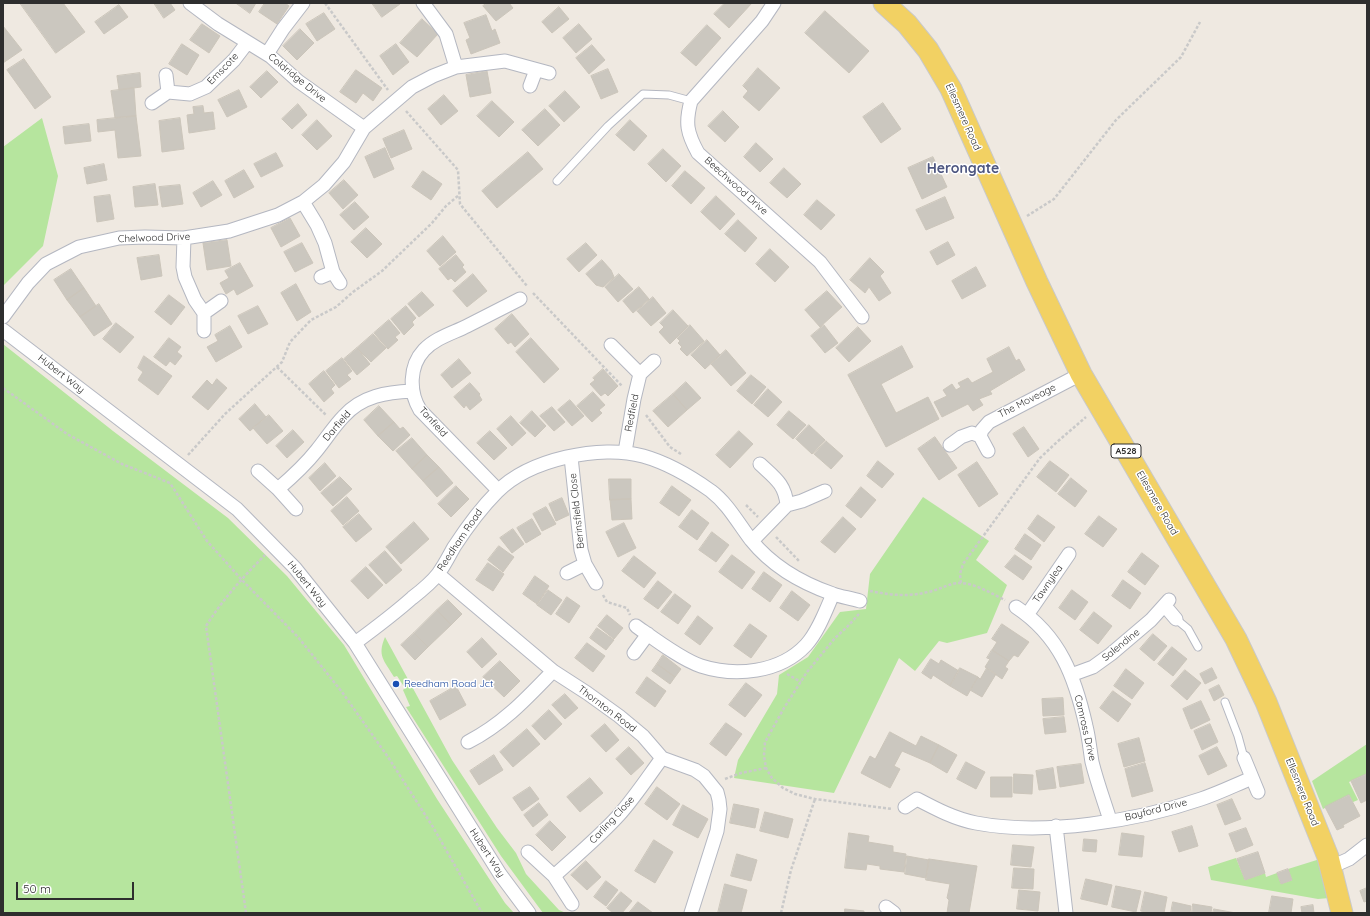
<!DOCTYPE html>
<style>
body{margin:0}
#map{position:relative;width:1370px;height:916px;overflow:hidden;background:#efe9e1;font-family:Quicksand,sans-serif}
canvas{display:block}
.frame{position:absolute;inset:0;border:4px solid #2e2e2e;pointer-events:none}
.scale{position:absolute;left:16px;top:882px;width:118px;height:18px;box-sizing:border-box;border:2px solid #2e2e2e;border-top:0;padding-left:5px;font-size:12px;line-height:14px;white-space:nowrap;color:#2e2e2e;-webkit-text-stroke:3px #fff;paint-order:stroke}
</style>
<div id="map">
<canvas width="1370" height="916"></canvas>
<div class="frame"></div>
<div class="scale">50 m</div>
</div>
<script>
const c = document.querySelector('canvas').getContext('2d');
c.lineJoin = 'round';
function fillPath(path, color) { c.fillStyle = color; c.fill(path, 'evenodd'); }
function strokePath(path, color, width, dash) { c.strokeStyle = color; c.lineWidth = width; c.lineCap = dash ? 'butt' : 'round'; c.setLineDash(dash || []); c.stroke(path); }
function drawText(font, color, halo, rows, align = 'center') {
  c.font = font + ' Quicksand,sans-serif'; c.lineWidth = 3; c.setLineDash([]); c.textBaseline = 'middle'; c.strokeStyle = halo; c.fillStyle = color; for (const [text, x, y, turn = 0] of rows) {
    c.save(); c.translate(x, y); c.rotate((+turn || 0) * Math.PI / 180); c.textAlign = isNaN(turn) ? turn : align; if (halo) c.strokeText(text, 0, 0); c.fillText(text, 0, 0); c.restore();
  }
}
const green = new Path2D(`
 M42,118L58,176L43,246L3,286V147Z
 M3,344L113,431L228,518L287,576L344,645L437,799L505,903L514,913H3Z
 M923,497L989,541L976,560L1007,585L987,633L947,643L939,641L915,671L899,658L834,793L734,778L738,760L777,694L779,675L808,657L840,612L866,609L870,574Z
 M385,637L452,760L497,828L516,853L526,874L559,910L566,913H543L501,856L406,707L410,706L403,690L405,688L397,676L394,677C384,660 377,656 385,637Z
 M1367,744V774L1349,782L1358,800L1353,802L1349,795L1323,809L1312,781Z
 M1236,858L1245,880L1265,873L1266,877L1277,873L1281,884L1292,880L1288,869L1320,859L1329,898L1318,899L1211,880L1208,867Z`);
const building = new Path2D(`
 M20,3H63L85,32L56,53Z
 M154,3H170L175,10L164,18Z
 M236,3H256L250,13Z
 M265,3H285L289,6L277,24L259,12Z
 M372,3H399L400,4L382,17Z
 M487,3H509L513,8L496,21L483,6Z
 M725,3H752L729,28L714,14Z
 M119,5L128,17L104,34L95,22Z
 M559,7L569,19L552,33L542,22Z
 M825,11L869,51L849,73L805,33Z
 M324,13L335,29L317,41L306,24Z
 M486,15L492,31L495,29L500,43L471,54L466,40L470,38L464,23Z
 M422,19L438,34L417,57L400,43Z
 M202,24L220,36L209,53L190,40Z
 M579,24L592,39L576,53L563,38Z
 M707,25L721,38L696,66L681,53Z
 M3,26L22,50L3,63Z
 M300,29L314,43L297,60L283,46Z
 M182,44L199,55L187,75L169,64Z
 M396,44L409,62L393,75L380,56Z
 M592,45L605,60L589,74L576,58Z
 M24,59L51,97L35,109L7,70Z
 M758,68L780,88L759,111L743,97L748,91L743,86Z
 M608,69L618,92L601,99L591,76Z
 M356,70L382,88L373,101L363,93L356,103L340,92Z
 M267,71L278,82L261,98L250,87Z
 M487,71L491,93L470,97L466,75Z
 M140,73L141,87L119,90L117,76Z
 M134,88L136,116L115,118L111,91Z
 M239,90L247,107L227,117L218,100Z
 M565,91L580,107L564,122L549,106Z
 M444,95L458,111L441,125L428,109Z
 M492,101L514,122L499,137L477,116Z
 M883,103L901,129L881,143L863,117Z
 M298,104L307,115L292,129L282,119Z
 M203,106L204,113L213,112L215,129L189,133L187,115L194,114L193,107Z
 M545,109L560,125L538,146L522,130Z
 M723,111L739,127L725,142L708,126Z
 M136,116L141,156L118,158L115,130L98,132L97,120Z
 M180,118L184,149L162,152L159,121Z
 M317,120L332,136L317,150L302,135Z
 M630,120L647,136L634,151L616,135Z
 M89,124L91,141L65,144L63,127Z
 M404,130L412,149L391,158L383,139Z
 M756,143L773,159L760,172L744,157Z
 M385,148L394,169L374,178L365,157Z
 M663,149L681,166L666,182L648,164Z
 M528,152L543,169L497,208L482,191Z
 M276,153L283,166L261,177L254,164Z
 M933,157L947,187L922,199L908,168Z
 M104,164L107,180L87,184L84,168Z
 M784,168L801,184L787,198L770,183Z
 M244,170L254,187L234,198L225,181Z
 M423,171L442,184L431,200L412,187Z
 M685,171L705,188L691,204L672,186Z
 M344,180L358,195L343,209L329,193Z
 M213,181L222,195L201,207L193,193Z
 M155,184L158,205L135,207L133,187Z
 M180,185L183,204L162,207L159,187Z
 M110,195L114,219L97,222L94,197Z
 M716,196L735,214L720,230L701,212Z
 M945,197L954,218L926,230L916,210Z
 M817,200L835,215L821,230L804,215Z
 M355,202L369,217L354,230L340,215Z
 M290,218L300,236L281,247L271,228Z
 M738,220L757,238L745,252L725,234Z
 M366,228L382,244L367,258L351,242Z
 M443,236L456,252L440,266L427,251Z
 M227,240L231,266L207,270L203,243Z
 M948,242L955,255L937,265L930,252Z
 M302,243L313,263L295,272L284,252Z
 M586,243L597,255L579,272L567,259Z
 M770,249L789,267L775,282L756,264Z
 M159,255L162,276L141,280L137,258Z
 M456,255L464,265L462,267L466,272L455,282L451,278L448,280L439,269Z
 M870,258L884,272L880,276L891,293L879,301L869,287L865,293L850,280Z
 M602,260L611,270L614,277L603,287L596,285L586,274Z
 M240,263L253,286L237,295L234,289L226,294L220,283L229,278L225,271Z
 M976,267L986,286L962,299L952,281Z
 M71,269L84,288L67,300L54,280Z
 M473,274L487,291L467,307L453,291Z
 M619,274L633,289L618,302L605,287Z
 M296,284L311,312L297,321L281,293Z
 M639,287L649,299L633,313L623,301Z
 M84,288L96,306L80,317L67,300Z
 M827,291L842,307L820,327L805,310Z
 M422,292L434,305L419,317L408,304Z
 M169,295L185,307L171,325L155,312Z
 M653,297L666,313L651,326L637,311Z
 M99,304L112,324L94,336L80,317Z
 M258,306L268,324L248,334L238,316Z
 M406,306L416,318L412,322L414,325L404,335L391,319Z
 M673,310L688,326L670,344L659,332L664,327L660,323Z
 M512,314L529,334L515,347L511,342L508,344L495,329Z
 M389,320L400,333L395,337L398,340L388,349L374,333Z
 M116,323L134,337L120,353L103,339Z
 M690,325L704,341L687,356L680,349L682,347L678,343L680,341L677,338Z
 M824,325L838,343L825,353L811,336Z
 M230,326L242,347L216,362L207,347L218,341L215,335Z
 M858,327L871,341L849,362L836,348Z
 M373,334L386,348L371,362L357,348Z
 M169,338L181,347L177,352L182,356L175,365L170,361L166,366L154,357Z
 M531,338L559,369L544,383L516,352Z
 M707,340L720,355L705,369L691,355Z
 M902,346L913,367L881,384L896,413L928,397L939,419L886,447L848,375Z
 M1009,347L1016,361L1019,359L1025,370L990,391L992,394L979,399L983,405L973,411L968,404L942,417L934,402L947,396L943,390L952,384L956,390L961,387L958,383L968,378L972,383L993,372L987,359Z
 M357,348L370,364L357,375L344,359Z
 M726,350L746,373L731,386L711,364Z
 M144,356L172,376L158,395L138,380L143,372L138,368Z
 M342,358L352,371L347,375L351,379L339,388L326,371Z
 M459,359L471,373L452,388L441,375Z
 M603,369L618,386L608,396L605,393L601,396L590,384L595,380L593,378Z
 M324,371L335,385L331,389L334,393L324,402L309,384Z
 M751,375L766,387L752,404L737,391Z
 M217,379L227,388L208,410L192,397L207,380L212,385Z
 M686,382L701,398L687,410L673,394Z
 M470,383L480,394L479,395L482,400L470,410L466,405L464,408L454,397Z
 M768,389L782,402L768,417L754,405Z
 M593,392L605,405L599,410L602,413L592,422L577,406Z
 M673,394L687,410L668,427L653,411Z
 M570,400L584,416L572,426L558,410Z
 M255,404L266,417L250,431L239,419Z
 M379,406L394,422L378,436L364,420Z
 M552,407L565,422L554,431L540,416Z
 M532,411L546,426L535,437L520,423Z
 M789,411L806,425L793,439L777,425Z
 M269,415L283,431L267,444L253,428Z
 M511,416L526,433L512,446L497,429Z
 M394,422L400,429L403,427L410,435L393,451L378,436Z
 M809,425L825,440L812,454L796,439Z
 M1024,427L1039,449L1028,457L1013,434Z
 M293,430L304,442L287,458L276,446Z
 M490,431L507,448L494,460L477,443Z
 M739,431L753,444L730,468L716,455Z
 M935,437L957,468L939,480L918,449Z
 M412,438L427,455L412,469L396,451Z
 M826,441L843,456L831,469L814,454Z
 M427,455L439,467L423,481L412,469Z
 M878,461L894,474L882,488L867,476Z
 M1050,461L1069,475L1056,492L1037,477Z
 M977,462L998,494L979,507L958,475Z
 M325,463L336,476L320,491L309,478Z
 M439,467L453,483L437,497L423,481Z
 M340,477L352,489L333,506L321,493Z
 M1071,478L1087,491L1075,507L1058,494Z
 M609,479H631V499L610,500Z
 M456,486L469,499L451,517L438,504Z
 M672,486L691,500L679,516L660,503Z
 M861,487L876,500L861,518L846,506Z
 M347,497L359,511L343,525L331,511Z
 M562,498L569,515L556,521L549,504Z
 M631,499L632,519L612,520L610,500Z
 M546,507L556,524L542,531L533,514Z
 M692,510L709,523L697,540L679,527Z
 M359,514L372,529L356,542L343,527Z
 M1038,515L1055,527L1044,542L1028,529Z
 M1099,516L1117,529L1103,547L1085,534Z
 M843,517L856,529L835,553L821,542Z
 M532,519L541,534L526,543L517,528Z
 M414,522L429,539L401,564L386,547Z
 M624,523L636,548L618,557L606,532Z
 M513,529L524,544L512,553L500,538Z
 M712,532L729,545L716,562L699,550Z
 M1025,534L1041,545L1031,560L1015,549Z
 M499,546L514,557L503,572L488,560Z
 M385,551L402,570L386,584L369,565Z
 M1142,553L1159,566L1145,585L1128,572Z
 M732,555L755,572L742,589L719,572Z
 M1015,555L1032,567L1023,580L1005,567Z
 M634,556L656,573L644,588L622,571Z
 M488,563L504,574L493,591L476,580Z
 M366,567L383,585L368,599L351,581Z
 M764,572L782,585L770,602L752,589Z
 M535,576L549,586L537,604L523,594Z
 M1123,580L1141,593L1130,609L1112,596Z
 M658,581L672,592L658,609L644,599Z
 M548,590L562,600L551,615L537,605Z
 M1072,590L1088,602L1075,620L1059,608Z
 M792,591L810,605L798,621L780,608Z
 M675,594L691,606L678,624L661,612Z
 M567,597L580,606L569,623L556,614Z
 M448,600L462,614L451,625L437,610Z
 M437,610L451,625L428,647L414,633Z
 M1094,612L1112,626L1098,644L1080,630Z
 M607,615L623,628L614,639L598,626Z
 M698,616L713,628L700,645L685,634Z
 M750,624L767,636L751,658L734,646Z
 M1002,624L1029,642L1018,657L1014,655L1009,661L992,650L997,642L992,639Z
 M597,628L614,640L606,650L590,638Z
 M414,633L428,647L415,660L401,645Z
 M1153,634L1167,646L1154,661L1140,649Z
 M482,638L497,654L482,668L467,652Z
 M587,643L605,656L593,672L575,658Z
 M1172,647L1187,659L1173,676L1158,664Z
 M992,650L1009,661L1005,667L1008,669L1002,679L985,667L990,659L987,658Z
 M663,655L681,669L675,677L657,664Z
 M931,659L939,664L941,660L959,671L950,686L933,675L931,679L922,673Z
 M500,661L520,681L504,697L483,677Z
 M657,664L675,677L670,684L652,671Z
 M960,668L978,677L967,696L950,686Z
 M987,668L996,674L982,697L970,690L978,677L980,679Z
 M1212,668L1217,678L1205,684L1200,674Z
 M1126,669L1144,683L1132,699L1114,686Z
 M1185,670L1201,683L1187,700L1171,686Z
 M647,677L666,691L655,707L636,693Z
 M746,683L762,695L745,717L729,705Z
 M1219,685L1224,695L1214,701L1209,690Z
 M456,686L466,705L440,720L430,701Z
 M1113,691L1131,704L1118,722L1100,708Z
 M565,694L578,708L565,719L552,705Z
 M1063,698L1064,715L1043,716L1042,699Z
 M1201,701L1210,720L1191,729L1183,709Z
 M549,710L562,724L545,740L532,726Z
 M1064,717L1066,732L1045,734L1043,719Z
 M726,723L742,734L726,756L710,744Z
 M605,724L619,740L606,752L591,736Z
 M1210,724L1218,742L1202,750L1194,731Z
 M527,729L540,744L513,767L500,752Z
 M890,732L916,746L921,736L939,745L930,763L902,751L894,766L900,769L890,788L861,773L870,756L875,759Z
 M1139,738L1145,761L1124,767L1118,744Z
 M939,745L957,755L947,773L930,763Z
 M629,747L644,763L631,775L616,759Z
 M1217,747L1227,766L1208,775L1199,756Z
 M494,755L503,770L479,785L470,771Z
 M966,762L985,772L976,789L957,779Z
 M1145,763L1153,791L1132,797L1125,769Z
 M1081,764L1084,783L1060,787L1057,767Z
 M1053,768L1056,788L1039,790L1036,771Z
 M1014,774L1033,775L1032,794L1014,793Z
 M1367,774V800L1361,803L1351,781Z
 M991,777H1012V797H991Z
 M590,778L603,793L580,812L567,797Z
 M530,787L539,799L522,811L513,798Z
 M657,787L680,804L667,820L645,804Z
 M1349,795L1360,816L1343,825L1344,827L1337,830L1325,807Z
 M1232,799L1241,819L1225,825L1217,805Z
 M539,803L548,815L533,827L524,815Z
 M734,804L759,809L755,828L730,823Z
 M683,805L708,819L698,838L673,825Z
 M765,812L793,819L788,838L760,831Z
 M550,821L566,837L552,851L536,835Z
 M1192,826L1198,846L1179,852L1172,832Z
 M1246,828L1253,845L1236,852L1229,834Z
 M849,833L869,836L868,842L893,846V852L906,854L904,872L880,869V866L867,864L866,870L845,868Z
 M1122,833L1144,836L1142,857L1119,855Z
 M1084,839L1097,840L1096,852L1083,851Z
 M654,840L673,852L655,883L635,871Z
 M1013,845L1034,847L1031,867L1011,865Z
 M1258,852L1265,873L1245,880L1237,859Z
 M737,854L757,860L751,881L731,876Z
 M907,856L929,860L926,878L905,874Z
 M929,859L977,866L969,913H947L949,900L947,898L950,884L926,880Z
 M586,861L601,877L587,890L571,875Z
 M1014,868L1034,869L1033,889L1012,888Z
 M1288,869L1292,880L1281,884L1277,873Z
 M1086,879L1112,885L1107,905L1081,899Z
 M606,881L618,890L606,906L594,897Z
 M725,884L747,890L741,913H718Z
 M1116,886L1141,891L1136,912L1112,907Z
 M1367,888V901L1364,902L1360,891Z
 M1019,890L1040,892L1038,911L1017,909Z
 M621,892L632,901L622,913H613L607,908Z
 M1145,892L1167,897L1164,913H1150L1141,911Z
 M1272,896L1293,899L1291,913H1269Z
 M638,902L653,913H629Z
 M1173,902L1191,906L1190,913H1171Z
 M1193,904L1212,907L1211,913H1192Z
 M1313,905L1314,913H1302L1301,907Z
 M845,909L864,911V913H845Z
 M1214,909L1236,913H1213Z`);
const path = new Path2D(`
 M325,3L388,90
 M406,111L458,170L460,204L527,286
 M1027,216L1054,199L1116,120L1181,57L1200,22
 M533,293L622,386
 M277,367L326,415
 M3,388L67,434L122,464L170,483L207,541L241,579L298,637L342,692L388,757L433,827L482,913
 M646,415L670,447L681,454
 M188,455L225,414L282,362L290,342L311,320L336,307L353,292L382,271L432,223L446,206L459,195
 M746,505L758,517
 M776,537L799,561
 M961,583L960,574L963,564L1040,458L1057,442L1086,417
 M870,591C889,595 909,597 928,592C939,590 949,583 960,583C975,583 992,594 1005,600
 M603,595L607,602L627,608L630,615
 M859,614L847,627L835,638L807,672L784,708L765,742L764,756L766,768L772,778L783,788L795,794L815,799L892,809
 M787,674L801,682
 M725,779L741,773L766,768
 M246,913L206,626C223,599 243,577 265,555
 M781,913L791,870L815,799`);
const lane = new Path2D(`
 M557,181L608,126L643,94L669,95L691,101
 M1176,619L1188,629L1198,647
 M1225,702L1238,736L1244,758`);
const street = new Path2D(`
 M190,3L218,24L270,56L298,81L364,128
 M423,3L446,34L456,67
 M774,3L762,21L691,101C685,123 687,133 698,153L820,262L862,317
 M267,54L283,29L303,3
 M166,75L168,92
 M530,86L536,70
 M152,103L168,92L190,94L206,87L234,60L247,43
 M303,202L317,225L325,243L333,272L340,283
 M184,238L183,267L185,277L195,300L204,313V331
 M321,277L333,272
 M204,313L221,301
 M3,317L28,283L46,264L79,247L119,238L145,237L184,238L229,231L278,215L303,202L324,185L344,162L364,128L412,87L433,76L456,67L505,61L549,73
 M3,330L237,509L295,568L355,643L500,874L529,913
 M611,345L640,374
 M950,445L961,437L972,433L980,436
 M988,451L980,436L982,430L989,422L1081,374
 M625,452L634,399L640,374L654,361
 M571,457L581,550L585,564L596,583
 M760,464C775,478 785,484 787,505
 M258,471L278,489L296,509
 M278,489C292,477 306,464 317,450C326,439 334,426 344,416C362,396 387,392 412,391
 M498,490L420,410C409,392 409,366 424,350C435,338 453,333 467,326C485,317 502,308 520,299
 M752,541L787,505L802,501L825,491
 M567,573L585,564
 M438,574L553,671L587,693L619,716L643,736L662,758L695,770L704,776L717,792L719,800L720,809L717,831L691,913
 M1165,606L1176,619
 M1016,607C1060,636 1075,677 1086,726C1089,738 1090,750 1092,762C1097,782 1104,801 1110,820
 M1027,615L1069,554
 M636,626C653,638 682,660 701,666C735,677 780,673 806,645C818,632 826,610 833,594
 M355,643C374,629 394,614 412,598C421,591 431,583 438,574C444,566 449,556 454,547C467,527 481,508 497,492C529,459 601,444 643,456C668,463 690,476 711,491C728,504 738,523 751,540C772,566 801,583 833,594C841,597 851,598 860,601
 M634,653L648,634
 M1071,675L1093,667L1111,654L1151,620L1169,600
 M468,742C503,724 526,699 553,671
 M1244,758L1258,792
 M905,807L917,799C936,809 955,819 976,823C1044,836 1137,821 1201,799C1219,793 1235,785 1252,778
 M1056,826L1066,913
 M528,852L554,876L572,904
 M1331,867L1349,859L1367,845
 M554,876C576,856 599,837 619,815C635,797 648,777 662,758
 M886,907L894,913`);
const primary = new Path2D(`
 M884,3L907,24L928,50L951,89L1037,282L1081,374L1236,639L1266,702L1328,857L1342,913`);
const markers = [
 [396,684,4,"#1a4fb4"]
];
const shields = [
 [1126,451,30]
];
const shieldNames = [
 ["A528",1126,451]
];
const streetNames = [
 ["Emscote",223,69,-46],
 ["Coldridge Drive",297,78,39],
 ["Ellesmere Road",963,117,66],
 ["Beechwood Drive",736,186,42],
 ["Chelwood Drive",154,238,-2],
 ["Hubert Way",61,374,38],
 ["The Moveage",1027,401,-27],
 ["Redfield",632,413,-79],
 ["Tanfield",433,422,48],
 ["Darfield",337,426,-49],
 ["Ellesmere Road",1157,503,60],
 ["Berinsfield Close",577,511,-96],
 ["Reedham Road",460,540,-56],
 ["Hubert Way",307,584,51],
 ["Tawnylea",1048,584,-55],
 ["Salendine",1121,645,-39],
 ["Thornton Road",607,709,37],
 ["Camross Drive",1085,728,77],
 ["Ellesmere Road",1302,792,68],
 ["Bayford Drive",1156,810,-14],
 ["Carling Close",612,820,-47],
 ["Hubert Way",487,853,57]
];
const transitNames = [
 ["Reedham Road Jct",404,684]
];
const districtNames = [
 ["Herongate",963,169]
];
fillPath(green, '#b6e59e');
fillPath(building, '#cbc7bf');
strokePath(building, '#cbc5ba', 1);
strokePath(lane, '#b4b7c1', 9);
strokePath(street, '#b4b7c1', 15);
strokePath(primary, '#c9c9c9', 23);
strokePath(path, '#c9c9c9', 2.5, [3, 2]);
strokePath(lane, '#fff', 7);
strokePath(street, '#fff', 13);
strokePath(primary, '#f2d163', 21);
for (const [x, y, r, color] of markers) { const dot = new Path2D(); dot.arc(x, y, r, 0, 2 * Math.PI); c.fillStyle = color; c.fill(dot); strokePath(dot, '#fff', 1.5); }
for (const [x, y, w] of shields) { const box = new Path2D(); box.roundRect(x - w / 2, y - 7, w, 14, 3); c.fillStyle = '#fff'; c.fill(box); strokePath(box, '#2e2e2e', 1); }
drawText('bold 9px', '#2e2e2e', null, shieldNames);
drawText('10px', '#2e2e2e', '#fff', streetNames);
drawText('10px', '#164399', '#fff', transitNames, 'left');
drawText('bold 14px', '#4d5680', '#fff', districtNames);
</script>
